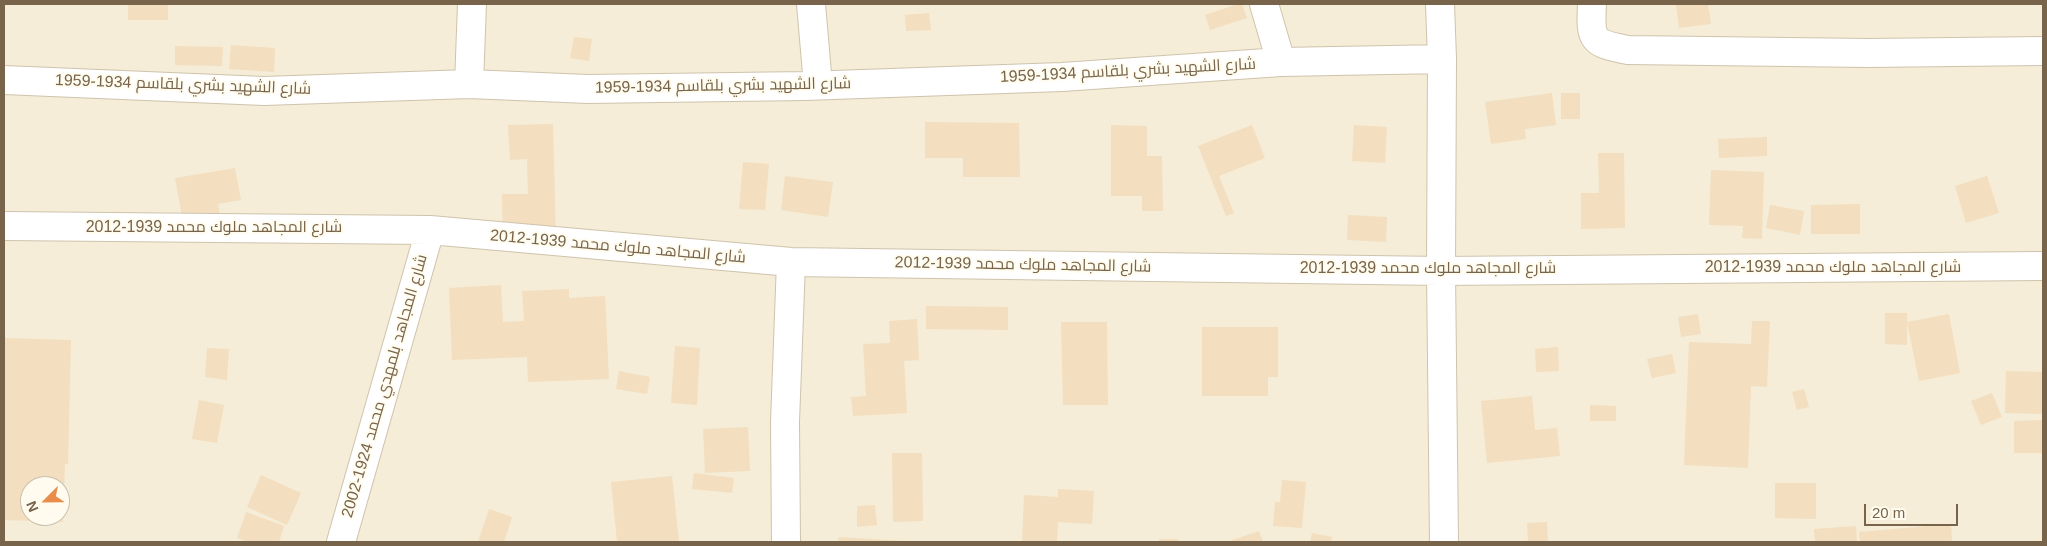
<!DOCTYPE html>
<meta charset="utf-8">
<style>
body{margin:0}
#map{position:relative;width:2047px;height:546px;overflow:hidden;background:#fdf9e9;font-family:Helvetica,sans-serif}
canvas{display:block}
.frame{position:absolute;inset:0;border:5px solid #78644b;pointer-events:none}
.north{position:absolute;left:20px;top:476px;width:50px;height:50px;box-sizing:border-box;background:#fffcef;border:1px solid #c9bfad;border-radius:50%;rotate:247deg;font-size:14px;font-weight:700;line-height:20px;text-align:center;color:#78644b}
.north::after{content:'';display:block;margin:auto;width:18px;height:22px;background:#e88d4c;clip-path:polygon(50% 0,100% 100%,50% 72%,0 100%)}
.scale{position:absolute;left:1864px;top:504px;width:94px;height:22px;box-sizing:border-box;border:2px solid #78644b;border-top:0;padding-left:6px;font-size:15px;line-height:18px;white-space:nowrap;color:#78644b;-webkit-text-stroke:4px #fffcef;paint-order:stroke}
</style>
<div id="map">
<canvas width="2047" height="546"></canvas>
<div class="frame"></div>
<div class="north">N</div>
<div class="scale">20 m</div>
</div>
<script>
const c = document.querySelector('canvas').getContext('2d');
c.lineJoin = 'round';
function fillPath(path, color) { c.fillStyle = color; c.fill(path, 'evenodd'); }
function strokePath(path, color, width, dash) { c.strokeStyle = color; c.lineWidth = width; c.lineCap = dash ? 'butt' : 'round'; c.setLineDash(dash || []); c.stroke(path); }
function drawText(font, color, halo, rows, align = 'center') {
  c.font = font + ' Helvetica,Cairo,sans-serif'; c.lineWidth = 4; c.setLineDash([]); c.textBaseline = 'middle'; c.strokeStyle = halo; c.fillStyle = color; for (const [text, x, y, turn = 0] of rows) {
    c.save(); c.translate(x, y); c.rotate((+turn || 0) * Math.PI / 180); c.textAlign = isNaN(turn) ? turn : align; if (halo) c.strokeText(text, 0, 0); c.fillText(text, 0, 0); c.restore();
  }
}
const residential = new Path2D(`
 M4,4H2043V542H4ZM30,486H60V516H30Z`);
const building = new Path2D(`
 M128,4H168V20H128Z
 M1238,4H1242L1247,18L1210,30L1205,15Z
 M1676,4H1708L1711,24L1679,28Z
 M929,13L931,30L906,31L905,15Z
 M574,37L592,39L589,61L570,58Z
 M231,45L275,48L274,72L229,69Z
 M175,46L223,47L222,66L175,65Z
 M1552,93L1556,125L1525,129L1526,139L1491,144L1485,102Z
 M1561,93H1580V119H1561Z
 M925,122L1019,123L1020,177H963V158H925Z
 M553,124L556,240L503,242L502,194H528L527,159L510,160L508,125Z
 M1111,125L1147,126V156H1162L1163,211H1142V196H1111Z
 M1252,125L1265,158L1219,176L1234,213L1226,216L1198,146Z
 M1354,125L1387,127L1385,163L1352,161Z
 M1767,137V156L1719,158L1718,139Z
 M1598,153H1624L1625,228L1581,229V193H1599Z
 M743,162L769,164L765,210L739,209Z
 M235,168L241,200L218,204L220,215L183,222L175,178Z
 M1711,170L1764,172L1762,239L1742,238L1743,226L1709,225Z
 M785,176L833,182L828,217L781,210Z
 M1987,176L1999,213L1966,223L1955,186Z
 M1860,204V234H1811V205Z
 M1770,205L1804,211L1800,235L1766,228Z
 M1348,215L1387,217L1386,242L1347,240Z
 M501,285L503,322L524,321L522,291L569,289V298L605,296L609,379L528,382L527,357L452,360L449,288Z
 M926,306L1008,307V330L926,329Z
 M1885,313H1907V345L1885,344Z
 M1698,314L1701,334L1681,337L1678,317Z
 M1949,314L1960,373L1919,381L1907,322Z
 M917,319L919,360L904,361L907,413L853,416L851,397L866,396L863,344L890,343L889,321Z
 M1752,321H1770L1767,387L1751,386L1748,468L1684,465L1689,342L1751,344Z
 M1061,322H1107L1108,405H1063Z
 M1202,327H1278V377H1268V396H1202Z
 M4,338L71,340L68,464H65L63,522L4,520ZM30,486H60V516H30Z
 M675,346L700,348L697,405L671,403Z
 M1558,347L1559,371L1536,372L1535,349Z
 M207,348L229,349L227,380L205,377Z
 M1672,354L1676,373L1652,378L1647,359Z
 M619,371L650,377L647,394L616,389Z
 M2006,371L2043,372V414L2005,413Z
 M1804,389L1809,407L1797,410L1792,392Z
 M1992,393L2002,417L1981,425L1971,401Z
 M1532,396L1535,430L1557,428L1560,456L1487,463L1481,401Z
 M199,400L224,405L217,443L192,439Z
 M1590,405L1616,406V421H1590Z
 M2043,420V453H2014V421Z
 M748,427L750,471L705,473L703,429Z
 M892,453H922L923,521L893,522Z
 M694,473L734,478L732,493L692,489Z
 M261,475L301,493L287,525L247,507Z
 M672,476L679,542H617L611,482Z
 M1282,480L1306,482L1302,528L1273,526L1275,502H1280Z
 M1775,483H1816V519L1775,518Z
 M1058,489L1094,491L1092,524L1058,522L1057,542H1022L1024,495L1058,497Z
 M875,505L877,525L857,527V506Z
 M489,509L512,517L504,542H478Z
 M246,512L284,526L279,542H248L237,538Z
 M1547,522L1548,542H1528L1527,523Z
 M1951,524L1952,542H1860L1859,532Z
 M1856,526L1857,542H1815L1814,529Z
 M1259,531L1263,542H1227Z
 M1312,533L1332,537L1331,542H1310Z
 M839,537L905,541V542H838Z
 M1159,539H1178V542H1159Z`);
const minor = new Path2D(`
 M811,4L818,85
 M1264,4L1281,62
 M1440,4L1442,59L1441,271L1444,542
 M1592,4C1590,41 1592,43 1628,50L1868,53L2043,51
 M4,80L264,91L469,84L588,89L805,86L1062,77L1281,62L1442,59
 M469,84L472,4
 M4,226L430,230L791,262L1441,271L2043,266
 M341,542L430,230
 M786,542L785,422L791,262`);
const streetNames = [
 ["شارع الشهيد بشري بلقاسم 1934-1959",1128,71,-3],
 ["شارع الشهيد بشري بلقاسم 1934-1959",183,85,2],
 ["شارع الشهيد بشري بلقاسم 1934-1959",723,86,-1],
 ["شارع المجاهد ملوك محمد 1939-2012",214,228],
 ["شارع المجاهد ملوك محمد 1939-2012",618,247,5],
 ["شارع المجاهد ملوك محمد 1939-2012",1023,265,1],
 ["شارع المجاهد ملوك محمد 1939-2012",1833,268],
 ["شارع المجاهد ملوك محمد 1939-2012",1428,269],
 ["شارع المجاهد بلمهدي محمد 1924-2002",385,386,-74]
];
fillPath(residential, '#f5edd7');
fillPath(building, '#f3debf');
strokePath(minor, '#cfc3ad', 30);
strokePath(minor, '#fff', 28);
drawText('16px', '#78644b', '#fffcef', streetNames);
</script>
